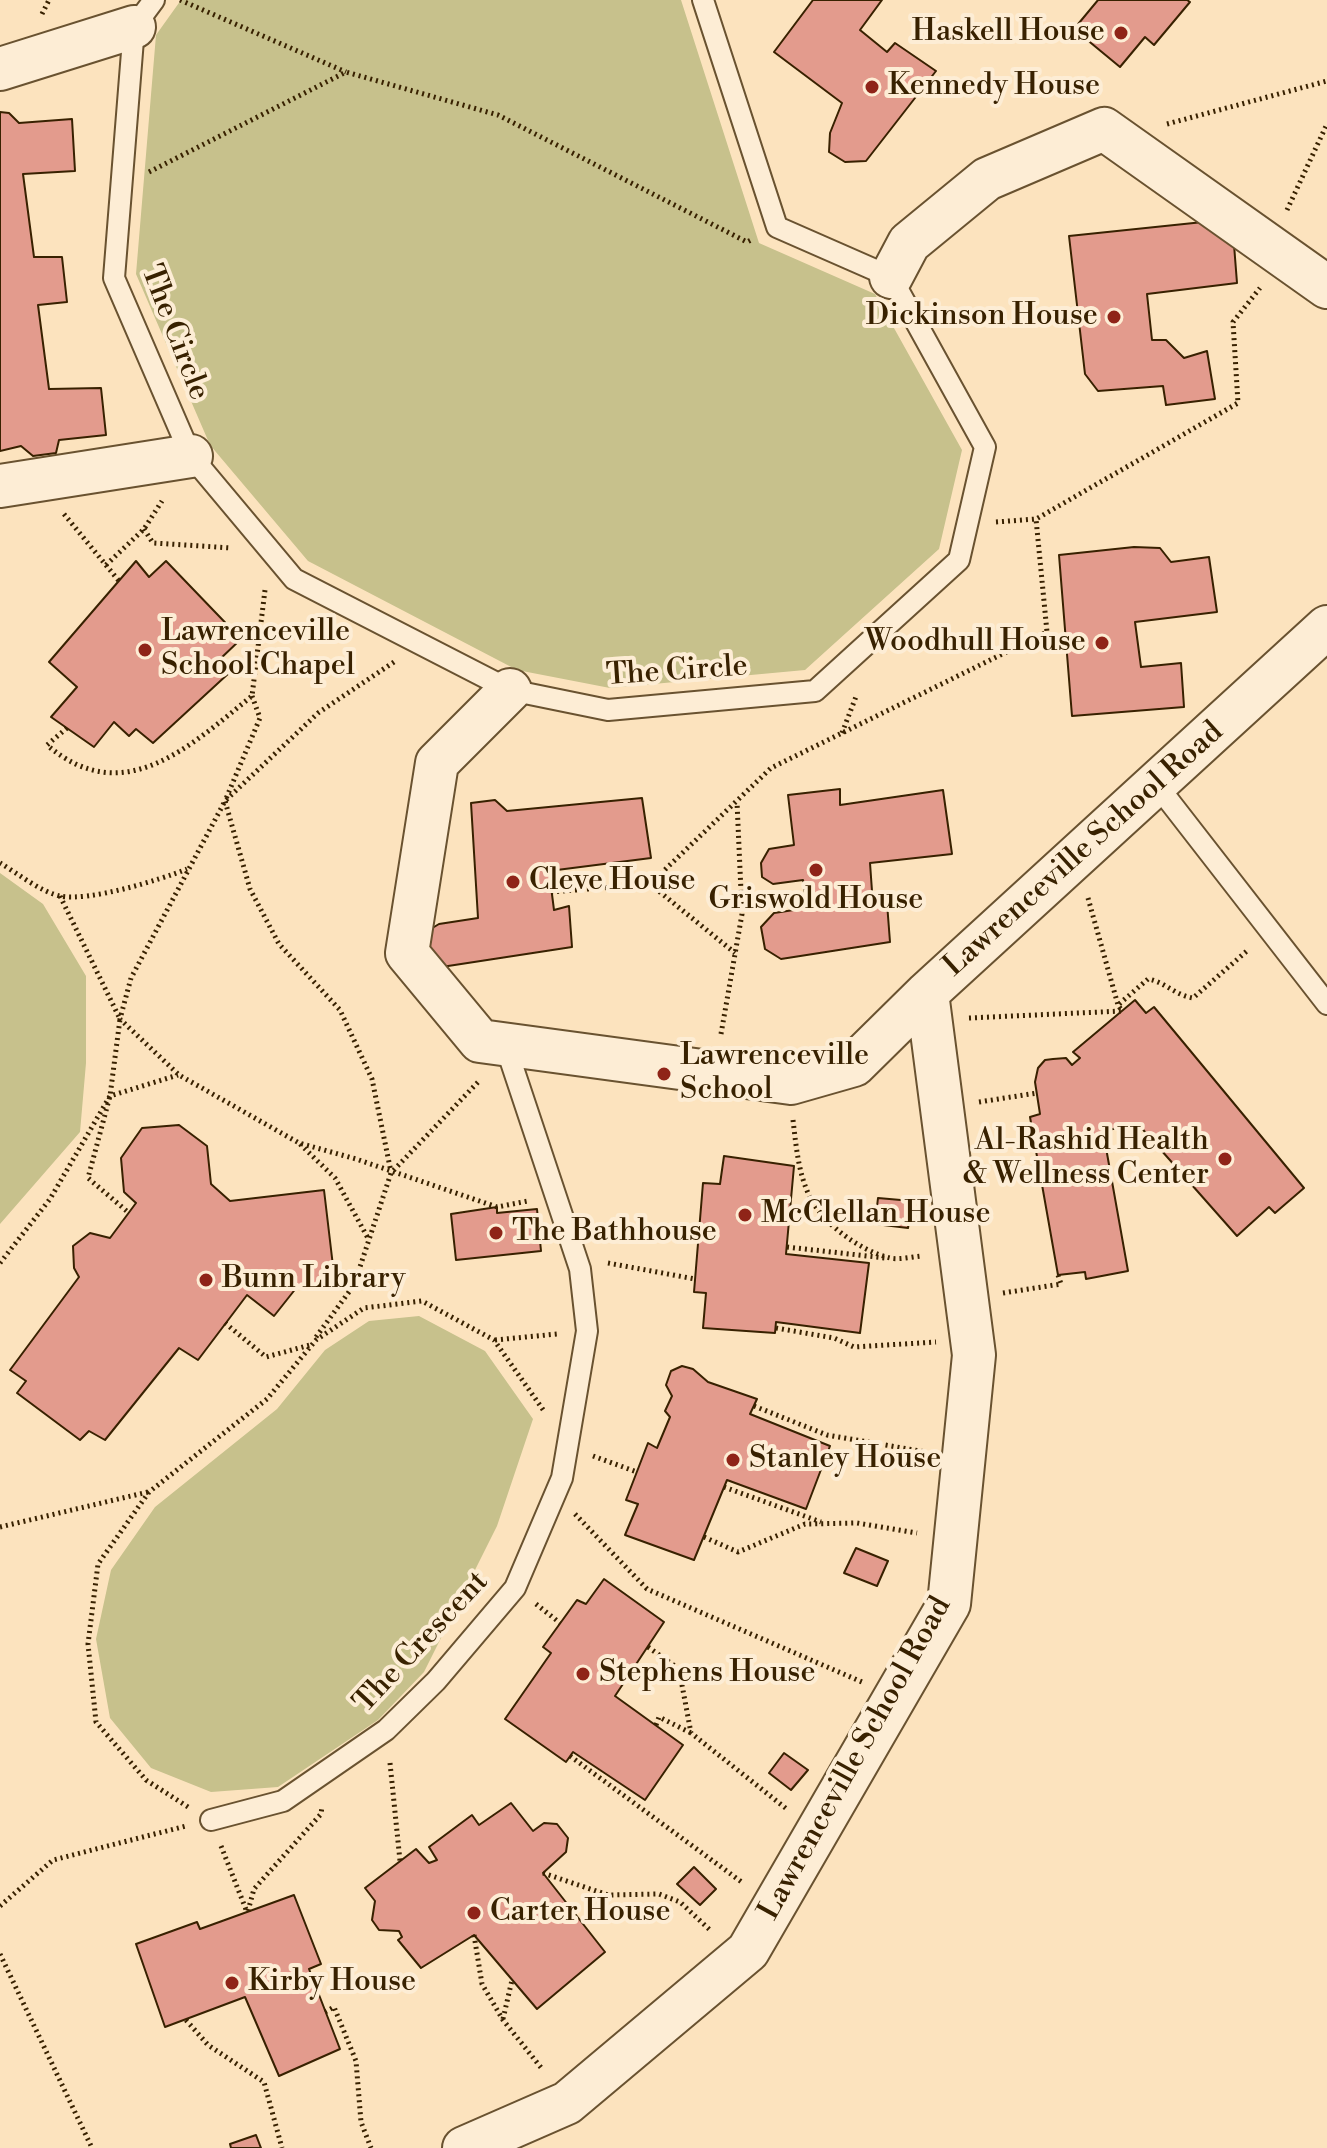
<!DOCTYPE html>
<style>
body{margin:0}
canvas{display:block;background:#fce3be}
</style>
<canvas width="1327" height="2148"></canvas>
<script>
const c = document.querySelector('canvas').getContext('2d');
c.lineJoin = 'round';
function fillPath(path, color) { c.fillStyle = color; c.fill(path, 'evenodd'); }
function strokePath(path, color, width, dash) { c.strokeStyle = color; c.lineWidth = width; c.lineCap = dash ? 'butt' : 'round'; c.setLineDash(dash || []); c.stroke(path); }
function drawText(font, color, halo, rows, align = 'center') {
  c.font = font + ' "Libre Bodoni",serif'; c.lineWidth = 8; c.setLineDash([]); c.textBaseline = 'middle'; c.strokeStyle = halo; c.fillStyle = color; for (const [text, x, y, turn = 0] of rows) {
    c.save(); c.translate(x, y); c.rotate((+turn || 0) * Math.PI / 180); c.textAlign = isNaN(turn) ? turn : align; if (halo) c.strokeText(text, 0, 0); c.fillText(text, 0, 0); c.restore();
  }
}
const green = new Path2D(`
 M181,0H681L759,243L875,294L962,450L939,549L805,670L610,688L517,670L308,561L210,445L136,274L156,35Z
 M0,873L43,904L86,976V1063L80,1132L0,1224Z
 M419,1316L485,1351L533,1419L497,1526L424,1672L378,1720L278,1787L211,1792L151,1768L110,1718L96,1639L111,1570L155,1507L277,1409L325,1350L369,1321Z`);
const building = new Path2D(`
 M813,0H882L860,30L887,52L895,43L936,71L866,161L845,162L829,152L830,133L842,103L774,52Z
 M1098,0H1187L1190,2L1154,45L1145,37L1120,67L1074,29Z
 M0,112L9,113L19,123L72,119L75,171L23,174L34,257H62L67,302L38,305L49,389L101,388L106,435L59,440L56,453L33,456L21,446L0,451Z
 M1232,219L1237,283L1147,294L1152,340H1166L1184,358L1207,351L1215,399L1166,405L1163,386L1098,391L1085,374L1069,236Z
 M1134,547L1160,548L1171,562L1209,557L1217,612L1135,622L1141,667L1181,663L1184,707L1072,716L1059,555Z
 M136,561L149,577L166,561L241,639L218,661L229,673L153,743L136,729L129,736L114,722L94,747L51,717L77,687L49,662Z
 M840,789V805L943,790L952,854L870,863L873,905L887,903L890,942L781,959L765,949L761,927L774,913L807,908L803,880L773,884L762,877L761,863L769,849L794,845L788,795Z
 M642,798L651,858L549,871L554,910L569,906L572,947L435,968L422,952L429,930L439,924L478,918L471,803L495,800L507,811Z
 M1135,1000L1146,1013L1154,1007L1304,1188L1275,1213L1269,1207L1237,1236L1138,1124L1103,1131L1128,1271L1086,1279L1085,1272L1058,1275L1030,1117L1040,1114L1035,1082L1038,1068L1045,1060L1053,1059L1066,1058L1072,1065L1080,1058L1073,1052Z
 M179,1125L207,1146L211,1184L230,1201L324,1190L335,1283L297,1287L274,1316L247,1295L198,1360L179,1348L105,1440L89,1431L80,1440L17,1393L26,1381L10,1370L79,1277L74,1268L73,1246L90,1233L110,1238L136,1203L124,1192L121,1158L142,1128Z
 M724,1156L794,1166L786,1254L869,1263L860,1333L776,1322L775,1333L703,1328L706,1293L694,1292L703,1183L720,1184Z
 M878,1198L912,1201L908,1228L875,1224Z
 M497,1207V1213L537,1209L541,1251L456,1260L451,1214Z
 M682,1366L693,1369L708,1382L757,1399L750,1414L830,1446L806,1509L727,1480L694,1560L625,1535L638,1504L626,1500L648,1443L657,1448L670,1417L665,1411L672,1396L666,1385L671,1371Z
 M856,1548L888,1561L877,1586L844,1573Z
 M604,1579L664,1622L615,1696L683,1745L645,1800L573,1752L566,1762L505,1719L551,1653L543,1647L577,1600L586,1604Z
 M784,1753L808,1770L791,1790L769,1773Z
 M511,1803L533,1831L544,1823L557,1824L568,1838L566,1852L543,1873L605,1952L537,2009L474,1935L421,1968L398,1940L402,1937L399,1931L379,1930L372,1920L375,1901L365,1888L416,1849L429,1863L437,1860L429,1847L472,1815L479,1825Z
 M694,1867L716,1889L700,1905L677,1884Z
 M294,1895L321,1964L309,1969L340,2049L279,2076L245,1997L165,2027L136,1944L197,1922L200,1929Z
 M256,2135L261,2148H231L230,2144Z`);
const path = new Path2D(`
 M180,0L346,72
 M42,14L49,0
 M1167,124L1327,81
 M149,172L346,72L498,115L747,242L753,239
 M1287,210L1327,124
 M64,514L119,581
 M996,522L1036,519L1238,403L1233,322L1260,288
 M144,529L153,543L232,548
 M106,565L144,529L162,501
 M394,662L318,713L225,801L131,978L120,1019L179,1075L299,1143L356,1159L497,1207L528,1201
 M252,696L260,718L225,801L250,889L279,944L340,1010L372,1079L391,1172
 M67,728L47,745C124,811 191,745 252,696L265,590
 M842,733L857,694
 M0,863C17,873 41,892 60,896C88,902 160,880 187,869
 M650,884L735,953
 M551,892L650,884L771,768L1047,632L1036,519
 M60,896L120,1019L110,1096L88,1178L129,1213
 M1088,898L1118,1005
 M969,1018L1122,1011L1118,1005L1148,979C1165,982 1175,995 1193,998L1248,950
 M721,1034L742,914L737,802
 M979,1102L1037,1093
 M793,1120C796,1145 798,1170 808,1193C820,1222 860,1251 890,1258C899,1260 911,1257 921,1256
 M300,1144L335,1178L369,1240
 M787,1247L885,1258
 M0,1263L50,1199L110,1096L178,1075
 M608,1263L695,1279
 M1003,1293L1061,1284L1058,1275
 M225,1323L266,1357L310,1345
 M776,1328L834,1338L854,1347L936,1342
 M316,1337L354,1285L391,1173L479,1081
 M495,1340L557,1334
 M754,1406L827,1435L926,1452
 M593,1456L637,1472
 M724,1487L821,1522
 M575,1514L647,1589L862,1682
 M0,1527L148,1492
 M704,1537L738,1552L805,1524L857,1523L917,1533
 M536,1604L560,1623
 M648,1647L679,1669L691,1733L788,1810
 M656,1725L659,1717L691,1733
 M570,1756L743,1883
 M390,1763L400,1861
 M188,1807L146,1780L96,1722L88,1644L98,1564L149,1492L267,1399L316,1340L364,1308L422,1301L494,1340L544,1411
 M221,1846L247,1912
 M543,1873L608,1895L659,1894L680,1902L710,1930
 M0,1906L53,1860L186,1826
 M248,1911L254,1889L321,1814L322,1807
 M582,1922L608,1895
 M474,1935L482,1984L503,2020L543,2070
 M0,1954L92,2148
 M325,2012L334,2007L356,2061L361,2122L371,2148
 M503,2019L512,1980
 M186,2020L208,2045L264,2082L282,2148`);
const service = new Path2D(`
 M154,0L134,27L114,278L191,456L294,579L510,690L608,710L815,691L959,560L985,447L891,277L777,227L703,0
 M1156,784L1327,1004
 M211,1820L283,1801L386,1730L436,1681L515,1588L562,1478L587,1331L580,1269L505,1044`);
const minor = new Path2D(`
 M0,69L134,27
 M891,277L909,243L987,179L1104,129L1327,287
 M0,486L191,456
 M510,690L437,763L407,953L480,1041L791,1083L854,1065L927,993
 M464,2148L567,2103L748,1951L949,1604L974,1355L927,993L1327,627`);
const markers = [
 [1121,33,8,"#8f2418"],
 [872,87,8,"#8f2418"],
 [1114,317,8,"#8f2418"],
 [1102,643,8,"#8f2418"],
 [145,650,8,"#8f2418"],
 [816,870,8,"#8f2418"],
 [513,882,8,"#8f2418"],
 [664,1074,8,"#8f2418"],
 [1225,1159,8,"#8f2418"],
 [745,1215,8,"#8f2418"],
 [496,1233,8,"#8f2418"],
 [206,1280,8,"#8f2418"],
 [733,1460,8,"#8f2418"],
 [583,1674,8,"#8f2418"],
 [474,1913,8,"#8f2418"],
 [232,1983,8,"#8f2418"]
];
const poiNames = [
 ["Haskell House",1105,33,"right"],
 ["Kennedy House",888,87],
 ["Dickinson House",1098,317,"right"],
 ["Lawrenceville",161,633],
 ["School Chapel",161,667],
 ["Woodhull House",1086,643,"right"],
 ["Cleve House",529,882],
 ["Griswold House",816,901,"center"],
 ["Lawrenceville",680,1057],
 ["School",680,1091],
 ["Al-Rashid Health",1209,1142,"right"],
 ["& Wellness Center",1209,1176,"right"],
 ["McClellan House",761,1215],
 ["The Bathhouse",512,1233],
 ["Bunn Library",222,1280],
 ["Stanley House",749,1460],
 ["Stephens House",599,1674],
 ["Carter House",490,1913],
 ["Kirby House",248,1983]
];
const streetNames = [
 ["The Circle",174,333,69],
 ["The Circle",677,672,-4],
 ["Lawrenceville School Road",1084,850,-42],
 ["The Crescent",422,1643,-47],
 ["Lawrenceville School Road",856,1759,-61]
];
fillPath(green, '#c7c18c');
fillPath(building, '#e39b8d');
strokePath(building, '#382100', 2);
strokePath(service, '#695230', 24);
strokePath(minor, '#695230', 46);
strokePath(path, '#382100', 5, [2, 4]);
strokePath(service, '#fdedd5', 20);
strokePath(minor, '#fdedd5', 42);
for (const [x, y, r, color] of markers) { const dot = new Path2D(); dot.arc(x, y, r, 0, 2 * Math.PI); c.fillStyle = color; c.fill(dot); strokePath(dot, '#fdedd5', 3); }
drawText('30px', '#382100', '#fdedd5', poiNames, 'left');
drawText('30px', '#382100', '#fdedd5', streetNames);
</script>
